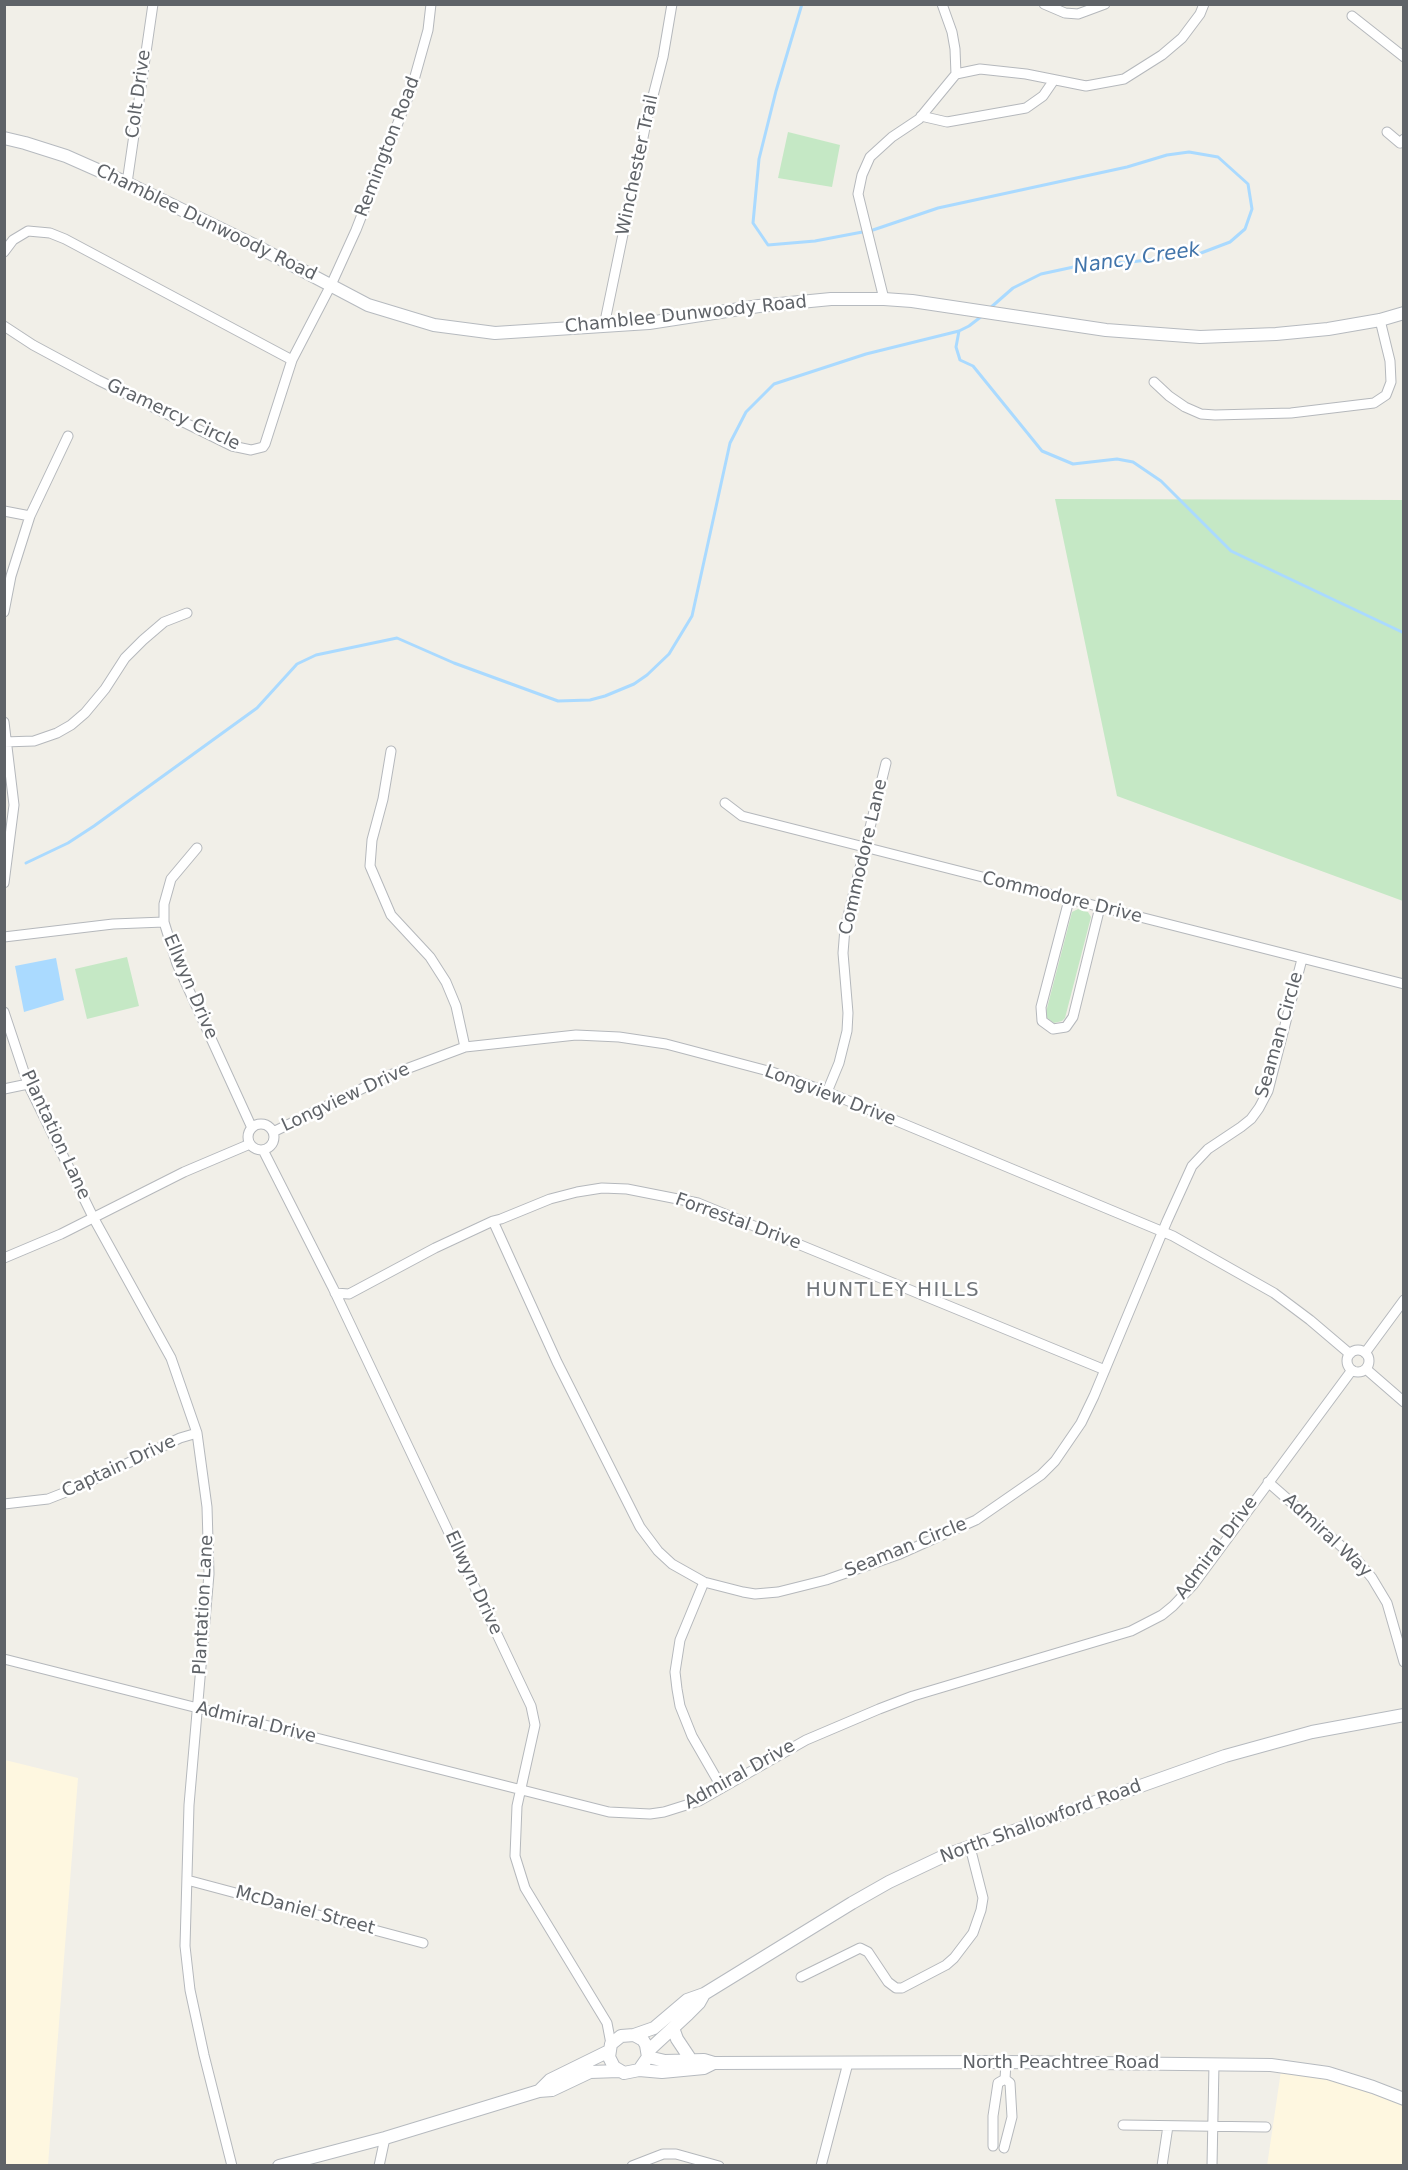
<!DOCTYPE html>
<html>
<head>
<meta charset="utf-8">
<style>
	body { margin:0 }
	#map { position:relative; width:1408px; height:2170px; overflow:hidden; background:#f1efe8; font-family:"DejaVu Sans",sans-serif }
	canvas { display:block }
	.frame { position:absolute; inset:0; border:6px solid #5f6368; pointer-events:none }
</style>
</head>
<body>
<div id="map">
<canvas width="1408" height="2170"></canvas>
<div class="frame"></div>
</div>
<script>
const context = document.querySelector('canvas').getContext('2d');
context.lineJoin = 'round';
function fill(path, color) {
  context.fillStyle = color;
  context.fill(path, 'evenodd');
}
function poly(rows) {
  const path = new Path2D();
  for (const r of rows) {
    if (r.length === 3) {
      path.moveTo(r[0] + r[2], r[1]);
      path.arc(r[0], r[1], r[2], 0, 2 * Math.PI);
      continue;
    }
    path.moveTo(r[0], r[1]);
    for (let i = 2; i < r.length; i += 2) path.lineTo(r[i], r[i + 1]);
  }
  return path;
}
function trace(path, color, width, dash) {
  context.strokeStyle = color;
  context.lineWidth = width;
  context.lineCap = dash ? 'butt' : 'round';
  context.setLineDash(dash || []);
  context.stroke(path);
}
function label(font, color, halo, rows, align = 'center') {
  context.font = font + ' "DejaVu Sans",sans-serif';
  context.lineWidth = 5;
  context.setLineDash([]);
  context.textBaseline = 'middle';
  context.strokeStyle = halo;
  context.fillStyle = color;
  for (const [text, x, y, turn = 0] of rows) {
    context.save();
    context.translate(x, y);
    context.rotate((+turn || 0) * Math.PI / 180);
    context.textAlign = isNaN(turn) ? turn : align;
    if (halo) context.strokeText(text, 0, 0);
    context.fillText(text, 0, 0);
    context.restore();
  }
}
fill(poly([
	[5,1760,78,1778,48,2165,5,2165],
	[1282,2064,1403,2099,1403,2165,1267,2166]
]), '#fef7e0');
fill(poly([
	[788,132,840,145,832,187,778,178],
	[1055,499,1403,500,1403,901,1117,796],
	[1078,909,1088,912,1091,917,1065,1018,1062,1021,1054,1023,1047,1018,1046,1012,1072,912],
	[127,957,139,1006,87,1019,75,969]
]), '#c5e8c5');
fill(poly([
	[56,958,64,1000,24,1012,15,966]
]), '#aadaff');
trace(poly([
	[802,4,776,91,759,159,753,223,768,245,815,241,873,230,938,208,1127,167,1167,155,1189,152,1218,157,1248,184,1252,209,1245,229,1230,242,1201,253,1131,262,1083,265,1041,274,1013,288,989,309],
	[959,331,956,347,960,360,973,366,1042,451,1073,464,1117,459,1133,462,1161,481,1231,551,1404,633],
	[26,863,68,843,94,826,257,708,297,664,316,655,397,638,454,663,558,701,590,700,605,696,634,684,647,675,669,654,692,616,730,443,746,412,774,384,866,354,959,331,969,326,982,316]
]), '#aadaff', 3);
const street = poly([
	[942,4,952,32,955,49,956,74],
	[1044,4,1065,13,1078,14,1105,4],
	[1352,16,1404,57],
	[921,116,947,122,1026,108,1043,96,1054,80],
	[1387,132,1400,143,1404,139],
	[127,183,153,4],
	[4,252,13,240,28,231,50,233,65,239,292,360,265,444,263,447,251,450,232,446,98,380,33,345,4,326],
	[884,299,858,194,862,175,870,157,892,137,919,119,956,74,980,69,1026,74,1086,86,1124,79,1162,55,1182,38,1200,14,1204,4],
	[604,326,646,123,663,57,672,4],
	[292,360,331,285,356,230,412,87,428,30,431,4],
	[1154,382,1169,396,1185,407,1201,414,1215,415,1291,413,1374,403,1386,395,1391,382,1390,361,1380,320],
	[4,511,30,516],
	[4,612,11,576,30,516,68,436],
	[4,722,14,805,4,883],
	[4,742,34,741,57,733,71,725,85,713,105,689,125,658,143,640,164,622,187,613],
	[391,751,383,799,372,840,370,866,391,915,430,957,446,982,456,1006,465,1047],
	[725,803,742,816,1404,984],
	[197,848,171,879,164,904,164,922,177,964,252,1128],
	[1069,900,1041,1007,1042,1021,1053,1029,1066,1027,1073,1017,1100,907],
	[4,937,113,924,164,922],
	[4,1012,28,1084,93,1217,171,1358,197,1433,207,1507,209,1574,189,1805,185,1946,190,1990,204,2055,232,2166],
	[4,1089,28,1084],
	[827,1092,839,1063,847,1031,848,1013,843,953,845,928,886,763],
	[261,1137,13],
	[273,1132,390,1075,465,1047,576,1035,619,1037,666,1044,772,1072,827,1092,1173,1236,1274,1293,1310,1320,1350,1354],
	[263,1150,333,1288,531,1706,535,1725,517,1806,515,1856,525,1888,607,2023,611,2044],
	[493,1221,557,1362,640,1527,658,1551,672,1564,704,1582,743,1592,755,1594,778,1592,826,1580,900,1554,976,1520,1041,1475,1055,1461,1081,1423,1094,1396,1167,1221,1192,1166,1208,1149,1241,1127,1251,1119,1259,1108,1268,1091,1302,959],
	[4,1258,61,1234,184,1172,250,1144],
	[335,1293,349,1294,435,1248,493,1221,501,1219,550,1199,577,1192,602,1188,627,1189,698,1203,1105,1370],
	[1358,1361,11],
	[1365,1353,1404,1300],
	[1366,1369,1404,1402],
	[1268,1482,1357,1560,1372,1578,1387,1603,1404,1662],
	[4,1504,48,1499,76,1488,180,1438,197,1433],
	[704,1582,680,1640,675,1672,677,1689,680,1706,692,1736,722,1788],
	[4,1659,609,1812,650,1814,664,1812,699,1801,806,1740,879,1709,913,1696,1131,1631,1162,1615,1173,1606,1193,1585,1352,1370],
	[187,1880,423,1943],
	[801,1977,860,1948,868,1952,888,1982,896,1988,902,1988,946,1965,954,1958,973,1933,981,1910,983,1898,970,1847],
	[1123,2125,1266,2127],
	[993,2146,993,2116,998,2083,1005,2079],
	[1004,2148,1012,2117,1010,2083,1005,2079,1006,2062],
	[379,2166,385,2138],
	[632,2166,663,2154,676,2154,719,2166],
	[821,2166,848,2063],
	[1162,2166,1168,2126],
	[1212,2166,1214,2064]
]);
const secondary = poly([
	[4,138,25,143,66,156,127,183,258,247,368,305,434,325,495,333,649,323,759,306,831,299,884,299,912,301,1106,330,1200,337,1276,334,1328,329,1380,320,1404,313],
	[673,2028,677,2039,691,2060],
	[634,2035,654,2028,687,2000,704,1994,852,1903,889,1882,946,1855,1225,1756,1312,1732,1404,1715],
	[648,2051,688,2014,699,2003,704,1994],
	[648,2057,665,2061,704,2060,714,2063,1006,2062,1271,2065,1328,2073,1373,2087,1404,2099],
	[639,2070,648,2057,646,2045,643,2040,634,2035,621,2036,611,2044,609,2057,614,2067,624,2073,639,2070,662,2072,704,2068,714,2063],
	[539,2091,550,2080,609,2051],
	[279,2166,385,2138,539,2091,552,2090,590,2072,619,2071]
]);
trace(street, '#b5b8bc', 11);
trace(secondary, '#b6babf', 14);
trace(street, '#fff', 9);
trace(secondary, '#fff', 12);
label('18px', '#5f6368', '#fff', [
	["Colt Drive",139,94,-82],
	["Remington Road",388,147,-69],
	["Winchester Trail",638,165,-78],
	["Chamblee Dunwoody Road",206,223,26],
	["Chamblee Dunwoody Road",686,315,-6],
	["Gramercy Circle",173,415,25],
	["Commodore Lane",864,857,-77],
	["Commodore Drive",1062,898,14],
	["Ellwyn Drive",190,987,67],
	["Seaman Circle",1280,1035,-74],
	["Longview Drive",830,1096,21],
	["Longview Drive",346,1098,-25],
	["Plantation Lane",55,1135,65],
	["Forrestal Drive",738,1222,20],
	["Captain Drive",119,1467,-25],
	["Admiral Way",1327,1536,43],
	["Seaman Circle",906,1548,-22],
	["Admiral Drive",1217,1548,-53],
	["Ellwyn Drive",473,1583,65],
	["Plantation Lane",204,1605,-87],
	["Admiral Drive",256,1723,14],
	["Admiral Drive",740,1775,-29],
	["North Shallowford Road",1041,1822,-20],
	["McDaniel Street",305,1911,15],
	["North Peachtree Road",1061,2063]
]);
label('italic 20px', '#4174aa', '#fff', [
	["Nancy Creek",1137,259,-8]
]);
context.letterSpacing = '1.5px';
label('20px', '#70757a', '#fff', [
	["HUNTLEY HILLS",893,1291]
]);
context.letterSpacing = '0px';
</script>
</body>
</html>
